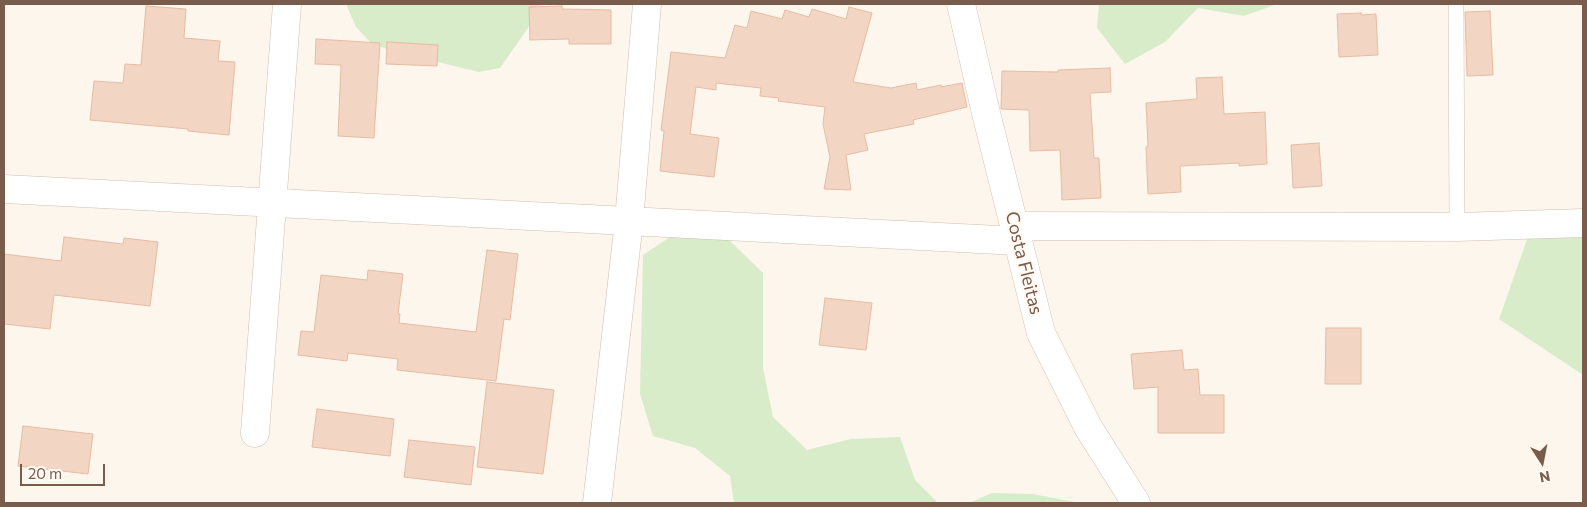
<!DOCTYPE html>
<html>
<head>
<meta charset="utf-8">
<style>
	body { margin:0 }
	#map { position:relative; width:1587px; height:507px; overflow:hidden; background:#fdf6ec; font-family:Commissioner,sans-serif }
	canvas { display:block }
	.frame { position:absolute; inset:0; border:5px solid #7a5c4d; pointer-events:none }
	.north { position:absolute; left:1517px; top:437px; width:50px; height:50px; -webkit-text-stroke:4px #fffaf3; paint-order:stroke; rotate:169deg; font-size:14px; font-weight:700; line-height:20px; text-align:center; color:#7a5c4d }
	.north::after { content:''; display:block; margin:auto; width:18px; height:22px; background:#7a5c4d; clip-path:polygon(50% 0,100% 100%,50% 72%,0 100%) }
	.scale { position:absolute; left:20px; top:464px; width:85px; height:22px; box-sizing:border-box; border:2px solid #7a5c4d; border-top:0; padding-left:6px; font-size:15px; line-height:18px; white-space:nowrap; color:#7a5c4d; -webkit-text-stroke:4px #fffaf3; paint-order:stroke }
</style>
</head>
<body>
<div id="map">
<canvas width="1587" height="507"></canvas>
<div class="frame"></div>
<div class="north">N</div>
<div class="scale">20 m</div>
</div>
<script>
const context = document.querySelector('canvas').getContext('2d');
context.lineJoin = 'round';
function fill(path, color) {
  context.fillStyle = color;
  context.fill(path, 'evenodd');
}
function poly(rows) {
  const path = new Path2D();
  for (const r of rows) {
    path.moveTo(r[0], r[1]);
    for (let i = 2; i < r.length; i += 2) path.lineTo(r[i], r[i + 1]);
  }
  return path;
}
function trace(path, color, width, dash) {
  context.strokeStyle = color;
  context.lineWidth = width;
  context.lineCap = dash ? 'butt' : 'round';
  context.setLineDash(dash || []);
  context.stroke(path);
}
function label(font, color, halo, rows, align = 'center') {
  context.font = font + ' Commissioner,sans-serif';
  context.lineWidth = 5;
  context.setLineDash([]);
  context.textBaseline = 'middle';
  context.strokeStyle = halo;
  context.fillStyle = color;
  for (const [text, x, y, turn = 0] of rows) {
    context.save();
    context.translate(x, y);
    context.rotate((+turn || 0) * Math.PI / 180);
    context.textAlign = isNaN(turn) ? turn : align;
    if (halo) context.strokeText(text, 0, 0);
    context.fillText(text, 0, 0);
    context.restore();
  }
}
fill(poly([
	[346,4,545,4,536,7,528,28,500,68,479,72,392,51,371,43,356,27],
	[1099,4,1277,4,1244,16,1198,8,1165,42,1125,64,1097,28],
	[1531,228,1583,231,1583,375,1499,319],
	[682,229,729,240,763,273,763,368,773,417,807,450,851,439,900,437,915,480,938,503,734,503,730,476,695,448,653,436,640,394,643,255],
	[992,493,1032,494,1080,503,969,503]
]), '#d8ecc9');
const building = poly([
	[146,6,186,9,184,38,220,41,218,61,235,62,229,135,188,131,188,129,90,120,94,81,123,83,125,64,141,65,146,6],
	[562,6,562,9,611,10,611,44,569,44,569,39,530,40,529,7,562,6],
	[849,7,872,13,853,82,891,88,916,83,917,90,941,85,941,87,962,83,967,107,913,120,914,124,864,134,868,150,846,155,851,190,824,189,830,157,823,124,825,107,778,101,779,98,760,96,761,88,716,83,716,90,696,87,690,134,719,138,714,177,660,171,664,131,661,130,671,52,725,58,735,25,747,28,751,11,782,19,785,10,809,17,812,9,846,19,849,7],
	[1490,11,1493,75,1467,76,1465,12,1490,11],
	[1361,13,1361,15,1376,14,1378,55,1339,57,1337,14,1361,13],
	[316,39,380,43,374,138,338,136,341,65,315,64,316,39],
	[387,42,438,45,437,66,386,64,387,42],
	[1110,68,1111,92,1090,93,1094,158,1099,158,1101,198,1062,200,1060,150,1030,151,1029,110,1001,109,1002,71,1058,72,1058,70,1110,68],
	[1222,77,1224,114,1265,112,1267,164,1239,166,1239,163,1180,166,1181,192,1148,194,1146,147,1148,146,1146,103,1197,99,1196,78,1222,77],
	[1319,143,1322,186,1293,188,1291,145,1319,143],
	[64,237,123,244,124,238,158,242,150,306,54,295,50,329,4,324,4,254,61,261,64,237],
	[487,250,518,254,510,320,504,319,496,381,397,370,398,359,348,353,347,361,298,355,301,331,314,332,321,275,367,280,368,270,403,274,398,314,400,314,399,323,476,332,487,250],
	[825,298,872,303,866,350,819,345,825,298],
	[1326,328,1361,328,1361,384,1325,384,1326,328],
	[1182,350,1184,370,1198,369,1200,395,1224,395,1224,433,1158,433,1158,387,1134,389,1131,354,1182,350],
	[487,382,554,390,543,474,477,467,487,382],
	[317,409,394,419,390,456,312,447,317,409],
	[23,426,93,434,88,474,18,466,23,426],
	[409,440,475,447,471,485,404,477,409,440]
]);
fill(building, '#f3d5c3');
trace(building, '#e6bba3', 1);
const service = poly([
	[1456,4,1457,227]
]);
const minor = poly([
	[4,189,1018,241],
	[1014,226,1457,227,1583,223],
	[255,433,287,4],
	[597,503,629,221,647,4]
]);
const secondary = poly([
	[961,4,986,113,1041,333,1088,427,1136,503]
]);
trace(service, '#d1beb0', 16);
trace(minor, '#d1beb0', 29);
trace(secondary, '#d6c0b0', 29);
trace(service, '#fff', 15);
trace(minor, '#fff', 28);
trace(secondary, '#fff', 28);
label('18px', '#7a5c4d', '#fffaf3', [
	["Costa Fleitas",1024,263,76]
]);
</script>
</body>
</html>
